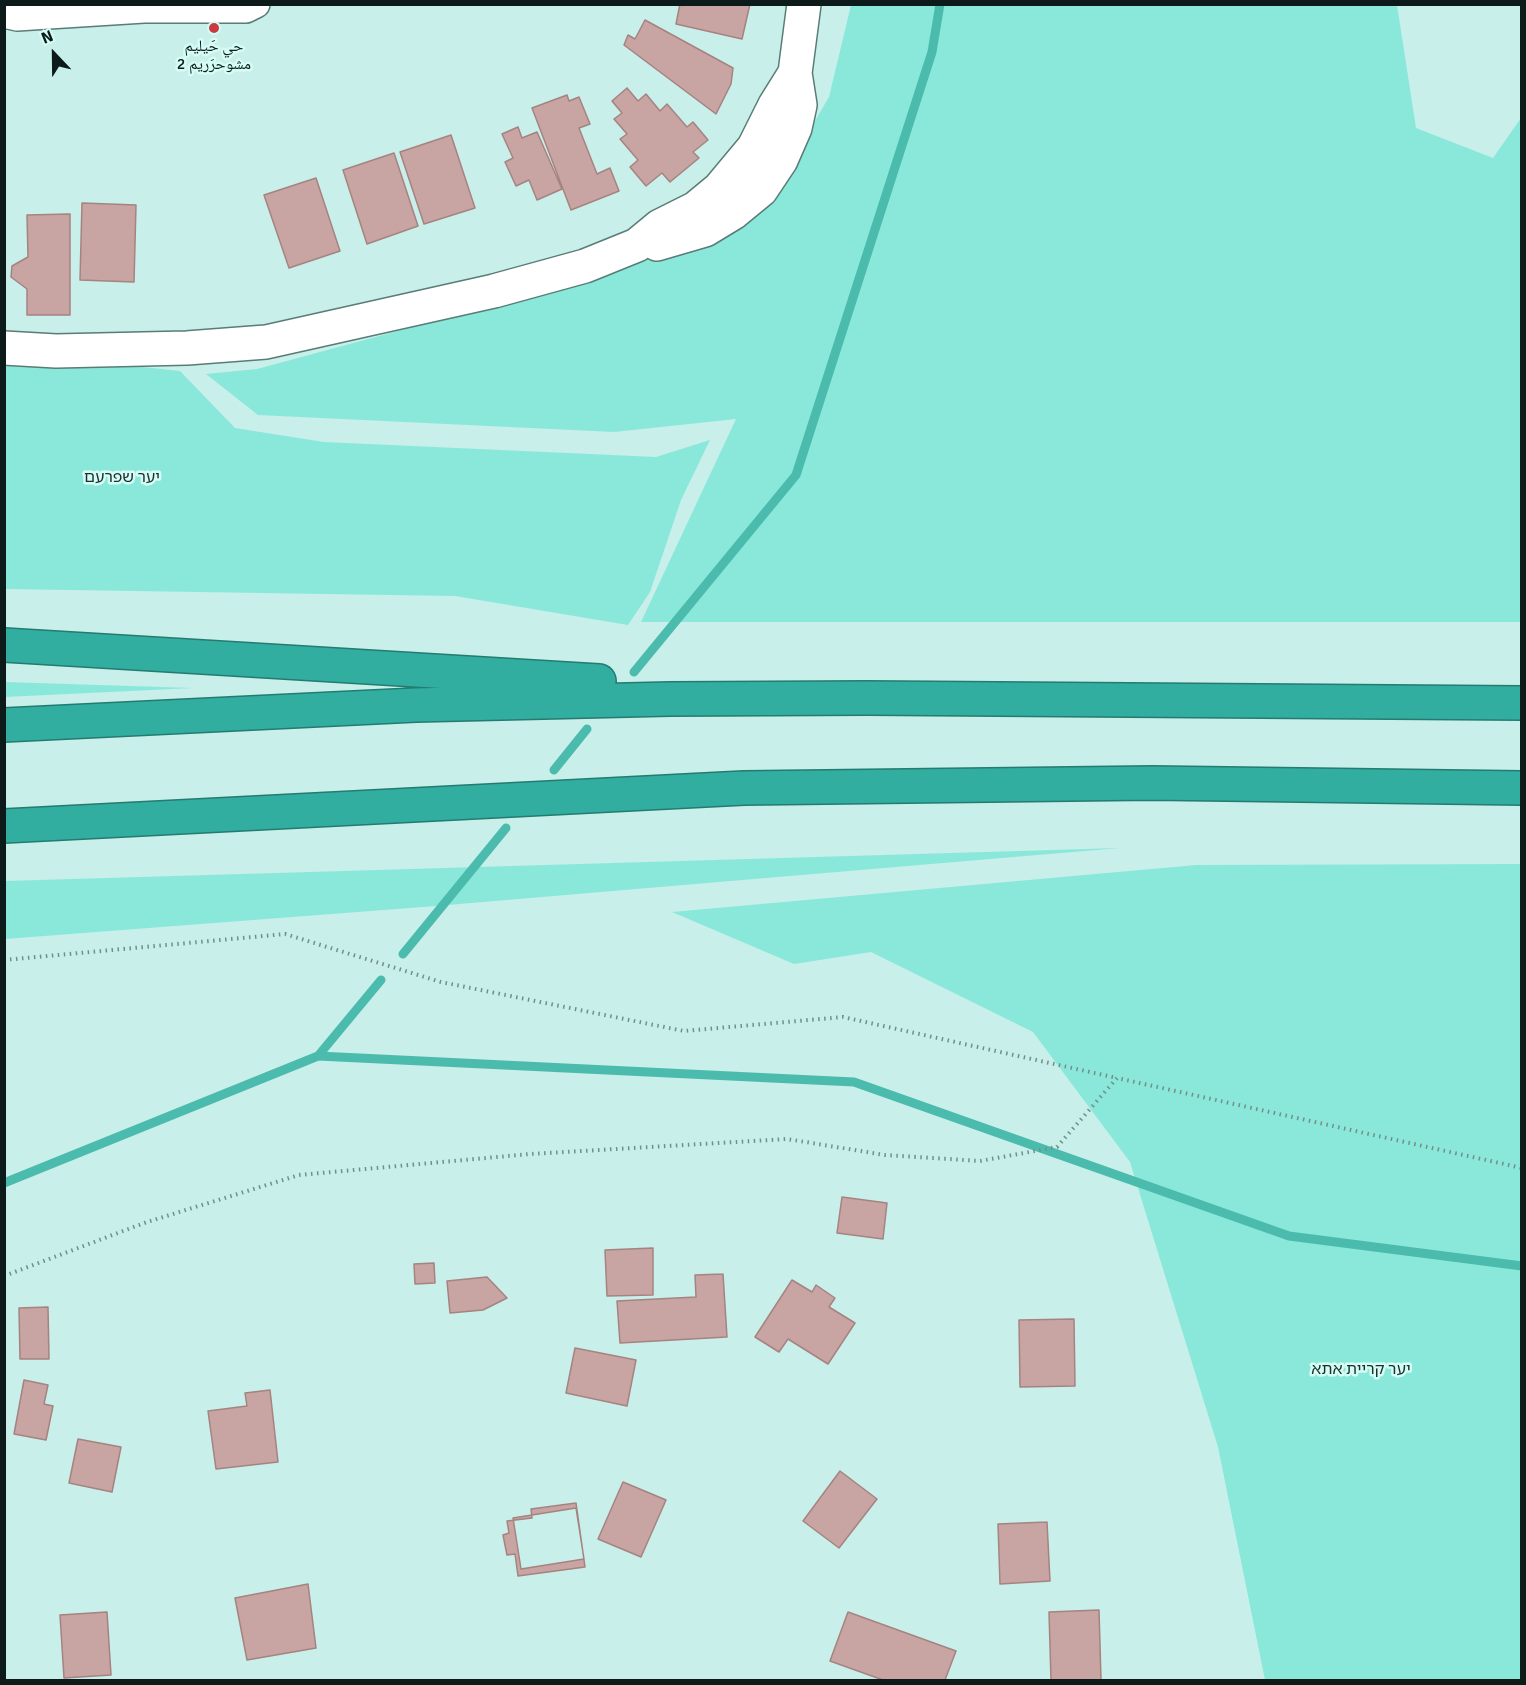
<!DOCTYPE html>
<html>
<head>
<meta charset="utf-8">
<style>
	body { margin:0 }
	#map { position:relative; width:1526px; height:1685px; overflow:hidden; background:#c8efe9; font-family:Signika,sans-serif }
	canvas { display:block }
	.frame { position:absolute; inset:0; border:6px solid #0c1b19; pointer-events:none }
	.north { position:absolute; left:24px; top:24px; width:60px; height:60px; -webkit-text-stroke:4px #d5fdf6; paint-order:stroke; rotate:338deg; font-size:16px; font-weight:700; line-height:24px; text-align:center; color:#0c1b19 }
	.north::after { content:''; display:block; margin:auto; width:21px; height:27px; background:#0c1b19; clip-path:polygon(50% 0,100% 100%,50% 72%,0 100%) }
</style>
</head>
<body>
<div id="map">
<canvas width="1526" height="1685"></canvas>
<div class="frame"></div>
<div class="north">N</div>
</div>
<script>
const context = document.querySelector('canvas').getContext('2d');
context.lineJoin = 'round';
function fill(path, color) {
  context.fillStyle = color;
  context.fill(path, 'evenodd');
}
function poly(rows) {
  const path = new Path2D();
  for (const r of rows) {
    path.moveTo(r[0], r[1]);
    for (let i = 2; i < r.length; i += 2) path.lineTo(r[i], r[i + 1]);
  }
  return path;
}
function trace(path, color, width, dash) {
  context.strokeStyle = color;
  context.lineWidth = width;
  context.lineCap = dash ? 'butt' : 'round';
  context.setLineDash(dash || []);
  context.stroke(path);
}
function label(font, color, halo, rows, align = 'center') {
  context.font = font + ' Signika,"Noto Naskh Arabic","Noto Sans Hebrew",sans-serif';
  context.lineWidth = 5;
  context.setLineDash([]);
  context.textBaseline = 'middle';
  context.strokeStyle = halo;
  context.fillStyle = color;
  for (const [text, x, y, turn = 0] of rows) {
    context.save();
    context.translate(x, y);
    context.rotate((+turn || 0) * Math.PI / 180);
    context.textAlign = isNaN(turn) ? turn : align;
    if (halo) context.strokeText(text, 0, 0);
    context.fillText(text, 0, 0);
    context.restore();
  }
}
fill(poly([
	[851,5,1397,5,1416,128,1493,158,1521,118,1521,622,641,622,736,419,614,432,258,415,206,374,257,369,546,291,762,211,829,97],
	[5,352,180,371,235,428,324,442,656,457,710,440,681,500,650,592,628,625,455,596,5,589],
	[5,682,193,688,5,697],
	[1120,848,436,906,5,939,5,881],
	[1521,864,1521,1680,1265,1680,1218,1447,1130,1162,1033,1032,871,952,794,964,672,912,1196,865]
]), '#8ae8da');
trace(poly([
	[634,672,796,475,932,52,940,4],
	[554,770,587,729],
	[403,954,506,828],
	[318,1056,381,980],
	[4,1183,318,1056,854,1082,1289,1236,1522,1266]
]), '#4bbbad', 9);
const building = poly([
	[680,4,750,4,742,39,676,24,680,4],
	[645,20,733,68,731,84,716,114,624,45,628,35,635,39,645,20],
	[627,88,638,101,646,94,660,111,667,104,687,127,693,122,708,140,693,152,699,158,670,182,662,173,646,186,630,167,638,160,620,139,627,134,614,119,622,113,612,101,627,88],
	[567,95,569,101,579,97,590,124,579,128,597,174,610,168,619,191,571,210,532,108,567,95],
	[518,127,522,138,537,132,562,189,537,200,529,180,516,186,505,162,513,158,502,134,518,127],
	[451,135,475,208,424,224,400,152,451,135],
	[394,153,418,226,367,244,343,170,394,153],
	[316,178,340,251,289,268,264,195,316,178],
	[82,203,136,205,134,282,80,280,82,203],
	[70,214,70,315,27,315,27,289,11,277,12,266,28,257,27,215,70,214],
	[842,1197,887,1203,883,1239,837,1233,842,1197],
	[653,1248,653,1295,607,1296,605,1250,653,1248],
	[434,1263,435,1283,415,1284,414,1264,434,1263],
	[723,1274,727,1337,620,1343,617,1301,696,1297,695,1275,723,1274],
	[487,1277,507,1298,483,1310,450,1313,447,1281,487,1277],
	[792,1280,812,1292,816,1285,835,1298,829,1307,855,1323,828,1364,788,1339,779,1352,755,1337,792,1280],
	[48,1307,49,1359,20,1359,19,1308,48,1307],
	[1074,1319,1075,1386,1020,1387,1019,1320,1074,1319],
	[575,1348,636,1360,627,1406,566,1393,575,1348],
	[24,1380,48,1385,44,1404,53,1406,46,1440,14,1434,24,1380],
	[270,1390,278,1462,216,1469,208,1411,247,1406,245,1393,270,1390],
	[78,1439,121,1447,112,1492,69,1483,78,1439],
	[840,1471,877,1499,839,1548,803,1521,840,1471],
	[623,1482,666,1500,641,1557,598,1539,623,1482],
	[576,1503,585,1567,518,1576,515,1554,507,1555,503,1535,509,1533,507,1521,532,1518,531,1509,576,1503],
	[576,1508,584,1559,521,1569,513,1518,576,1508],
	[1047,1522,1050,1581,1000,1584,998,1524,1047,1522],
	[308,1584,316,1648,247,1660,235,1598,308,1584],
	[1099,1610,1101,1680,1051,1680,1049,1612,1099,1610],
	[107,1612,111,1675,64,1678,60,1615,107,1612],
	[848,1612,956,1651,945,1680,883,1680,830,1661,848,1612]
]);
fill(building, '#c8a5a2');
trace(building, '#a58381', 1.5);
const street = poly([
	[4,14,17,17,144,9,246,9,256,4]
]);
const secondary = poly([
	[657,244,705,230,733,213,761,190,781,160,795,128,800,105,795,73,804,4],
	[4,348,56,351,187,348,266,342,494,291,585,266,637,245,660,226,696,208,719,189,754,147,775,105,795,73]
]);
const highway = poly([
	[4,645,599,681],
	[4,725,416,705,670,699,867,698,1522,703],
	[4,826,744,788,1152,783,1522,788]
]);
trace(street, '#587c76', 30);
trace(secondary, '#587c76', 36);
trace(highway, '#247b71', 36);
trace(poly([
	[4,960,285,934,441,982,684,1031,843,1017,1117,1078],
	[4,1276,147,1222,299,1175,530,1154,787,1139,885,1155,980,1161,1057,1147,1117,1078,1522,1168]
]), '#728f8a', 4, [1.5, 4.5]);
trace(street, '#fff', 27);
trace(secondary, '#fff', 33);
trace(highway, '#31aea0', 33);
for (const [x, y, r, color] of [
	[214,28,6,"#ca3b40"]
]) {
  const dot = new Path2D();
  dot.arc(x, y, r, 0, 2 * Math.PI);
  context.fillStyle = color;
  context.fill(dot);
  trace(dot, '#d5fdf6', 2);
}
label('16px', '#0c1b19', '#d5fdf6', [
	["حي حَيليم",214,47],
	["مشوحرَريم 2",214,65]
]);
label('16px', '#1b2f2c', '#d5fdf6', [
	["יער שפרעם",122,478],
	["יער קריית אתא",1361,1370]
]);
</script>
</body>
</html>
